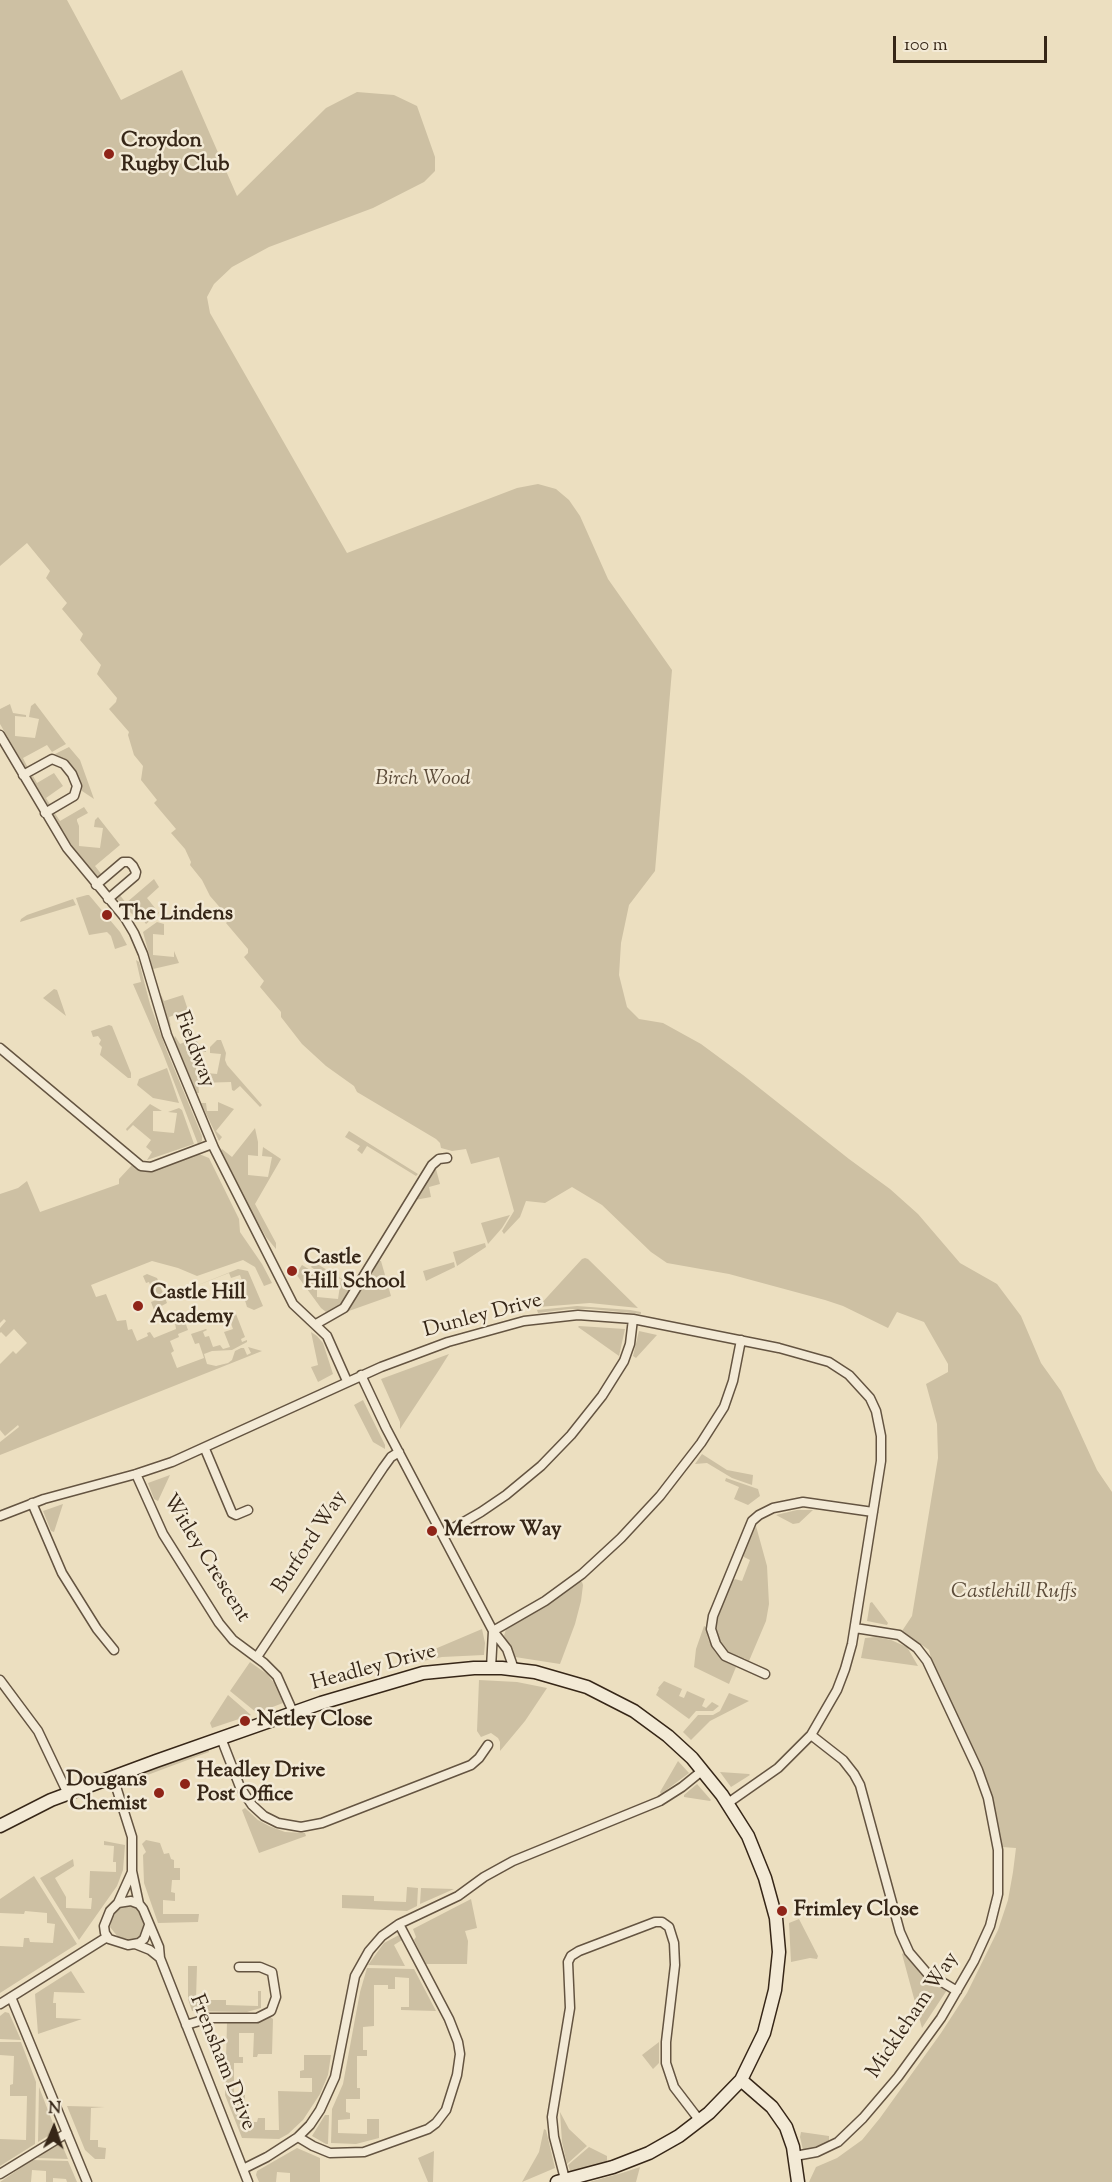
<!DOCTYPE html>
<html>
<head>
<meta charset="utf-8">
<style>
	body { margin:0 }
	#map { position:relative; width:1112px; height:2182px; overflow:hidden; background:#ecdfc0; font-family:"Sorts Mill Goudy",serif }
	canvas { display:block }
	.north { position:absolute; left:24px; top:2098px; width:60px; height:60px; -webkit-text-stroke:4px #f3ead6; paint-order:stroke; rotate:2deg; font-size:16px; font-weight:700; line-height:24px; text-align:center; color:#362617 }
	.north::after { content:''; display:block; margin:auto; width:21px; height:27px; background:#362617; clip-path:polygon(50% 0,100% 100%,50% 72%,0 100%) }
	.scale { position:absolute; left:893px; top:36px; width:154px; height:27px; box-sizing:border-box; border:3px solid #362617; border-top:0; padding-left:8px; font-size:18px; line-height:21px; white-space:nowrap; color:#362617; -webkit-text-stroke:4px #f3ead6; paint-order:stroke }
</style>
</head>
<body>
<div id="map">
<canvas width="1112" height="2182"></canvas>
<div class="north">N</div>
<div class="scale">100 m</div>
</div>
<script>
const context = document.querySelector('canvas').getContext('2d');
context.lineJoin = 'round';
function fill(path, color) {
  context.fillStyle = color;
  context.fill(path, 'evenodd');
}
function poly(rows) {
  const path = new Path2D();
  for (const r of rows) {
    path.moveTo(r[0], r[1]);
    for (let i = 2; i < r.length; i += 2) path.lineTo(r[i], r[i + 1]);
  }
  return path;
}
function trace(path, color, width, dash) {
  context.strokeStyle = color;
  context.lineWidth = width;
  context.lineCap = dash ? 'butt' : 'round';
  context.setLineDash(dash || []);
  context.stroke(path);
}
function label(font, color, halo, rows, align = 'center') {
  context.font = font + ' "Sorts Mill Goudy",serif';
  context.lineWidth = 5;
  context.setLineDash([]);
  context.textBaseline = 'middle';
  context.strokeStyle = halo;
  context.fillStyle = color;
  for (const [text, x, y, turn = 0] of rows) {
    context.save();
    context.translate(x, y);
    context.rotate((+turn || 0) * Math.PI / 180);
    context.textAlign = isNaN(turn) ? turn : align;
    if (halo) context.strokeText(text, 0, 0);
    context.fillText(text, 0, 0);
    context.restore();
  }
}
fill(poly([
	[0,0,67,0,121,100,182,70,237,196,326,108,357,92,394,95,417,106,435,157,435,171,424,182,373,208,269,247,232,267,214,284,207,297,210,313,347,553,517,488,538,484,556,489,569,500,580,516,608,579,672,670,655,871,629,905,621,943,619,975,627,1007,639,1019,663,1023,701,1044,743,1075,849,1159,890,1189,918,1214,960,1263,997,1284,1021,1316,1041,1363,1061,1391,1097,1470,1112,1492,1112,2182,809,2182,816,2167,837,2158,862,2140,880,2118,941,2033,967,1993,998,1930,1008,1900,1013,1872,1016,1848,1002,1847,994,1806,984,1775,932,1662,929,1650,902,1631,912,1616,938,1458,937,1424,926,1384,948,1372,948,1364,924,1322,897,1312,888,1328,843,1306,825,1300,729,1274,667,1263,651,1252,602,1205,572,1187,545,1203,526,1201,520,1217,504,1234,502,1231,514,1211,499,1157,471,1164,466,1149,452,1151,441,1148,440,1143,436,1139,357,1092,354,1086,326,1066,302,1044,281,1017,281,1012,260,987,264,981,244,957,248,953,248,949,226,923,230,919,210,896,202,880,190,865,191,862,185,849,171,833,176,829,154,803,157,800,141,780,143,766,134,755,128,735,129,732,109,709,116,702,117,698,97,674,101,665,80,640,83,634,62,609,67,603,46,578,50,571,27,543,0,566],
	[10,704,13,713,26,715,26,717,15,716,15,736,35,738,39,719,29,717,31,706,35,703,66,744,52,752,47,745,23,758,28,768,26,769,0,724,0,709],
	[69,747,80,760,94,799,82,791,81,782,70,765,55,754],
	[54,773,63,786,46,798,51,806,48,806,31,777,33,776,37,783],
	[84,807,88,813,77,819,77,821,79,826,79,846,100,848,103,828,94,827,95,820,98,817,120,845,95,866,102,875,98,878,78,855,53,816,54,812,60,821],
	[154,879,159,887,147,898,159,913,146,924,138,913,134,916,116,898,119,894,126,903],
	[87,895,89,895,120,932,127,945,115,949,111,936,107,932,89,935,76,898],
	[73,899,76,905,20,922,21,919,27,915],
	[157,922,164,924,164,935,153,934,153,955,174,957,174,951,179,963,153,969,143,932],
	[136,960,139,962,150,1004,166,1049,202,1136,202,1141,198,1144,162,1051,133,984,141,982],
	[54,989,57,990,66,1016,43,998],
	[160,993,164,1001,183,995,188,1010,169,1017,171,1027,166,1017],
	[109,1025,112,1026,131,1073,131,1078,128,1078,100,1055,102,1047,99,1044,101,1040,98,1036,93,1037,91,1031],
	[175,1036,180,1044,194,1038,200,1045,206,1046,206,1052,196,1052,196,1072,217,1074,221,1054,210,1053,210,1047,217,1040,221,1040,226,1053,225,1060,227,1065,262,1105,260,1107,240,1086,234,1091,232,1090,231,1082,198,1083,199,1093,197,1093,174,1039],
	[167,1068,179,1103,153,1098,137,1085,139,1079],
	[218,1102,234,1109,216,1131,222,1137,219,1141,201,1103,206,1103,207,1111,218,1111],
	[150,1104,162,1111,153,1111,153,1131,174,1133,177,1113,168,1112,179,1108,182,1110,194,1144,147,1160,152,1152,146,1147,151,1140,133,1125,127,1131,126,1129],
	[255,1128,258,1142,258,1156,248,1155,248,1175,268,1177,272,1157,262,1156,263,1147,281,1159,255,1204,276,1243,276,1249,266,1237,250,1209,221,1150,222,1149,232,1157],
	[349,1131,418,1174,416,1176,367,1146,362,1154,357,1150,360,1146,345,1137],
	[199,1154,209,1158,239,1219,240,1232,262,1264,272,1283,264,1286,255,1267,243,1260,197,1276,178,1268,152,1261,91,1285,96,1297,106,1294,117,1321,126,1320,128,1330,132,1329,137,1341,148,1336,147,1333,150,1332,154,1338,176,1329,175,1323,184,1319,188,1330,178,1334,179,1337,170,1341,174,1351,171,1353,177,1368,204,1358,199,1343,195,1344,191,1334,206,1329,207,1330,203,1332,205,1337,209,1336,213,1347,220,1345,223,1349,230,1347,224,1332,233,1329,229,1318,236,1314,245,1337,241,1339,242,1342,247,1340,247,1342,232,1350,212,1351,204,1354,207,1364,216,1366,228,1363,232,1360,235,1351,241,1348,244,1348,247,1355,251,1353,248,1347,262,1351,0,1455,0,1442,19,1427,18,1425,5,1436,0,1430,0,1364,13,1351,16,1354,27,1343,14,1329,6,1337,1,1332,0,1333,0,1328,6,1321,4,1319,0,1323,0,1194,18,1188,27,1181,40,1212,119,1184,119,1179,132,1165,140,1170,148,1171],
	[436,1169,440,1184,429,1187,431,1197,415,1200],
	[510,1215,502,1228,488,1244,481,1223],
	[485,1243,486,1247,457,1266,453,1252],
	[585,1258,588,1259,638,1308,590,1303,538,1307,582,1259],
	[379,1261,381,1261,391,1296,346,1312],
	[314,1262,342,1279,353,1286,343,1303,336,1309,326,1312,321,1308,296,1274,302,1265,317,1274,317,1297,338,1299,341,1279,321,1274,311,1267],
	[454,1262,455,1267,426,1281,423,1271],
	[238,1269,248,1271,263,1306,254,1310,247,1307,243,1294,246,1293,245,1289,240,1275,231,1278,229,1273,188,1289],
	[147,1274,157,1278,167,1303,154,1310,151,1302,156,1300,149,1282,146,1283,143,1276],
	[577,1306,630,1310,641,1312,641,1314,591,1309,569,1309,538,1313,537,1310],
	[579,1326,625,1329,619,1356,578,1327],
	[639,1331,657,1335,636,1358,633,1356],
	[311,1332,317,1336,323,1343,333,1374,318,1382,311,1367,318,1365],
	[449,1354,439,1370,400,1429,400,1422,381,1379],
	[363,1400,385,1445,385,1449,373,1442,354,1405],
	[702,1454,727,1470,753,1475,752,1485,732,1478,707,1463,695,1464],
	[170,1475,158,1501,154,1499,148,1483],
	[726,1478,758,1489,760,1496,748,1505,734,1499,739,1487,725,1481],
	[63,1504,54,1532,51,1531,43,1511],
	[797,1510,813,1510,799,1523,793,1524,776,1515],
	[756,1526,767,1566,769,1604,766,1621,749,1661,744,1658,743,1661,728,1652,720,1643,716,1632,716,1623,732,1581,735,1579,742,1581,750,1560,744,1557,743,1554],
	[579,1581,582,1582,583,1585,581,1601,575,1624,560,1664,515,1657,504,1636,506,1629,555,1599],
	[872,1602,888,1623,887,1625,867,1621,870,1603],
	[704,1626,706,1627,708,1639,715,1652,726,1662,736,1667,729,1684,694,1667,696,1649],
	[482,1629,485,1643,484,1655,442,1657,390,1668],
	[876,1637,891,1640,907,1647,918,1666,861,1658,865,1638],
	[250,1662,267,1674,274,1683,283,1703,257,1713,230,1691],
	[479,1680,517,1682,547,1688,525,1721,500,1751,500,1742,498,1738,491,1733,481,1737,477,1731],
	[664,1681,682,1689,679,1696,684,1698,687,1691,705,1699,702,1706,706,1708,712,1702,719,1706,713,1711,696,1711,689,1719,656,1695,659,1689,658,1688],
	[729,1693,749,1701,710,1721,691,1740,683,1732,698,1715,713,1715,720,1711],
	[228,1695,251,1715,212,1728,210,1723],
	[208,1749,209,1752,126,1783,125,1780],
	[678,1761,689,1773,661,1794,660,1792],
	[720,1772,749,1774,750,1775,731,1787],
	[697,1784,711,1800,710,1801,684,1797,684,1795],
	[245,1808,258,1820,269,1826,285,1832,305,1833,306,1836,259,1853,242,1810],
	[146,1840,160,1843,164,1854,169,1853,171,1859,174,1860,174,1868,180,1868,180,1880,172,1880,171,1892,175,1893,175,1901,163,1900,163,1914,199,1914,198,1922,158,1923,144,1883,143,1855,146,1852,142,1844],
	[104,1841,125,1845,123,1870,117,1886,79,1940,40,1878,73,1859,74,1866,55,1878,66,1897,66,1908,91,1909,92,1898,89,1898,90,1871,116,1872,116,1862,113,1862,114,1846,104,1845],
	[34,1876,77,1944,0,1993,0,1946,23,1947,24,1938,29,1938,30,1942,53,1943,55,1924,47,1923,47,1913,25,1911,24,1914,0,1913,0,1899],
	[407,1887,418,1888,417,1906,407,1911,342,1908,342,1895,374,1896,374,1901,406,1902],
	[421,1888,454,1889,420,1904],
	[471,1899,477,1928,465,1931,468,1941,467,1964,426,1964,414,1940,416,1937,413,1929],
	[123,1905,132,1905,139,1910,144,1923,142,1935,133,1940,118,1937,110,1927,112,1917],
	[799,1919,818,1956,817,1959,810,1958,791,1962,789,1923],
	[399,1935,402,1940,394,1945,405,1966,368,1965,384,1943],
	[904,1953,921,1973,947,1990,922,2028,902,1954],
	[188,1966,197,1966,196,2000,226,2000,226,2005,258,2006,258,1991,261,1991,261,2008,247,2012,192,2011,188,1999],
	[367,1968,414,1969,436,2011,401,2010,401,2007,409,2007,409,1978,395,1977,395,1989,388,1989,388,1985,374,1985,374,2026,363,2027,363,2050,367,2050,367,2056,357,2056,357,2088,360,2088,360,2099,346,2099,346,2112,350,2113,350,2119,338,2120,338,2133,367,2134,367,2119,379,2119,379,2138,356,2144,331,2143,332,2109,343,2084,360,1992],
	[71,1971,85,1993,54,1992,53,2003,56,2003,56,2018,82,2019,38,2034,35,1994],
	[5,2012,9,2013,21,2040,0,2039,0,2016],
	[269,2016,273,2019,272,2054,258,2054,257,2057,253,2057,254,2033,239,2033,239,2057,243,2057,243,2063,234,2063,234,2095,245,2095,244,2122,257,2122,258,2118,265,2118,265,2130,279,2130,278,2091,312,2092,312,2078,300,2078,300,2071,304,2070,304,2055,331,2055,328,2075,320,2094,303,2120,288,2134,279,2139,242,2138,225,2095,227,2022,254,2022],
	[0,2042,21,2042,36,2082,35,2144,0,2166,0,2139,26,2140,27,2096,10,2096,10,2085,13,2084,14,2056,0,2055],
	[659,2042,659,2063,653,2069,642,2055],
	[39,2087,56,2131,38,2142],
	[67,2106,105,2107,91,2108,90,2140,98,2140,98,2147,106,2148,105,2159,95,2159,85,2150],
	[560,2112,569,2129,587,2146,567,2164,562,2142],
	[325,2115,329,2115,328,2144,326,2144,312,2136],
	[544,2129,546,2130,555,2168,522,2182,539,2152],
	[801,2132,829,2136,829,2142,819,2148,803,2150,800,2137],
	[57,2144,62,2145,68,2159,37,2158],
	[589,2147,607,2156,607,2162,570,2171,568,2165],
	[297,2148,320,2158,320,2182,290,2182,290,2173,277,2172,276,2182,259,2182,256,2175,257,2171],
	[434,2151,433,2182,428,2182,418,2158],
	[32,2160,68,2161,77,2182,67,2182,66,2179,53,2178,53,2182,46,2182,46,2171,32,2170,31,2182,0,2182],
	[640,2167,636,2182,589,2182,622,2173]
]), '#cdc0a3');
const street = poly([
	[0,735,67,848,125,918,134,933,143,954,167,1035,214,1148,293,1304,327,1336,347,1381],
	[23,775,52,759,64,764,72,774,77,786,74,796,45,813],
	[96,885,123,862,129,862,133,866,136,872,135,876,108,899],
	[0,1048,141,1166,151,1167,212,1144],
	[316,1324,344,1308,432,1165,439,1159,447,1158],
	[361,1375,386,1428,493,1631,507,1649,514,1669],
	[205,1449,232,1513,236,1515,248,1510],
	[136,1474,163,1534,219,1623,233,1640,264,1663,277,1676,293,1712],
	[32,1503,62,1573,97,1629,114,1650],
	[0,1516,44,1499,136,1474,172,1462,381,1367,448,1342,524,1321,578,1315,633,1319,779,1348,829,1362,849,1375,870,1398,876,1411,881,1436,881,1461,852,1644,845,1669,837,1690,811,1735,778,1768,728,1803],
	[443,1534,481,1512,506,1495,541,1466,571,1435,602,1396,624,1361,630,1344,633,1319],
	[493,1631,545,1601,582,1574,621,1538,660,1496,701,1443,724,1407,733,1381,741,1340],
	[257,1657,383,1468,391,1457,399,1452],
	[491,1668,493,1631],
	[765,1674,725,1656,716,1644,711,1629,713,1616,752,1521,759,1515,773,1508,803,1502,873,1512],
	[0,1680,38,1731,68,1794],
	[811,1735,843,1760,854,1774,860,1785,900,1932,909,1952,927,1973,957,1991],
	[221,1738,240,1787,252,1805,264,1816,278,1823,301,1827,322,1823,471,1765,479,1758,488,1745],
	[113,1777,132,1837,132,1871,139,1904],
	[118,1903,132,1872],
	[149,1925,144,1939,139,1943,128,1945,109,1939,105,1933,104,1926,110,1911,118,1903,131,1901,139,1904,143,1909,159,1947,160,1958,248,2182],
	[135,1944,150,1950,160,1958],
	[11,1997,87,2182],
	[0,2004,107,1937],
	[186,2025,210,2018,257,2018,271,2011,276,1997,272,1972,260,1967,239,1967],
	[298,2137,313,2146,330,2153,364,2152,428,2129,436,2123,446,2110,457,2075,460,2054,458,2042,449,2019,399,1924],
	[795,2156,817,2152,838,2142,863,2118,898,2077,941,2018,974,1961,990,1926,998,1894,998,1850,988,1798,978,1770,927,1661,917,1648,899,1635,855,1628],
	[243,2169,267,2157,298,2137,310,2125,320,2110,335,2077,355,1976,369,1951,382,1936,399,1924,458,1896,484,1877,513,1861,660,1801,682,1787,703,1770],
	[0,2174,67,2133],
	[565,2179,554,2137,552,2117,570,2008,568,1962,571,1956,579,1951,655,1922,662,1922,669,1927,674,1943,675,1965,666,2042,666,2063,674,2087,700,2121]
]);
const secondary = poly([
	[0,1826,51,1800,156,1761,321,1703,423,1673,474,1668,502,1668,535,1672,587,1687,634,1711,668,1736,692,1758,722,1795,748,1836,765,1878,776,1918,779,1952,775,1990,764,2033,741,2080,709,2113,679,2136,649,2153,613,2167,557,2182],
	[741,2080,772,2107,786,2127,793,2147,798,2182]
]);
trace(street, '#645441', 11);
trace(secondary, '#362617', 15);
trace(street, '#f3ead6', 8);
trace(secondary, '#f3ead6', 12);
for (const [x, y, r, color] of [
	[109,154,6,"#8f2418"],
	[107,915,6,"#8f2418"],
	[292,1271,6,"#8f2418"],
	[138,1306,6,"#8f2418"],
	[432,1531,6,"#8f2418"],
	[245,1721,6,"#8f2418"],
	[185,1784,6,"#8f2418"],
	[159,1793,6,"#8f2418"],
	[782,1911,6,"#8f2418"]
]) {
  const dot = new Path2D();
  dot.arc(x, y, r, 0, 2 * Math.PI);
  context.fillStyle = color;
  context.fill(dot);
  trace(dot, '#f3ead6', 2);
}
label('bold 21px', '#362617', '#f3ead6', [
	["Croydon",121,142],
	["Rugby Club",121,166],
	["The Lindens",119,915],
	["Castle",304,1259],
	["Hill School",304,1283],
	["Castle Hill",150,1294],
	["Academy",150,1318],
	["Merrow Way",444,1531],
	["Netley Close",257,1721],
	["Headley Drive",197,1772],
	["Post Office",197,1796],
	["Dougans",147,1781,"right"],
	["Chemist",147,1805,"right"],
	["Frimley Close",794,1911]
], 'left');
label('italic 21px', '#5c4c3a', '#f3ead6', [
	["Birch Wood",423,780],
	["Castlehill Ruffs",1014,1593]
]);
label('21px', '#362617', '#f3ead6', [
	["Fieldway",193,1050,69],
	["Dunley Drive",483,1317,-15],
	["Burford Way",311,1543,-57],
	["Witley Crescent",205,1559,58],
	["Headley Drive",374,1669,-15],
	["Mickleham Way",914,2016,-56],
	["Frensham Drive",221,2063,68]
]);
</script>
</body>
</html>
